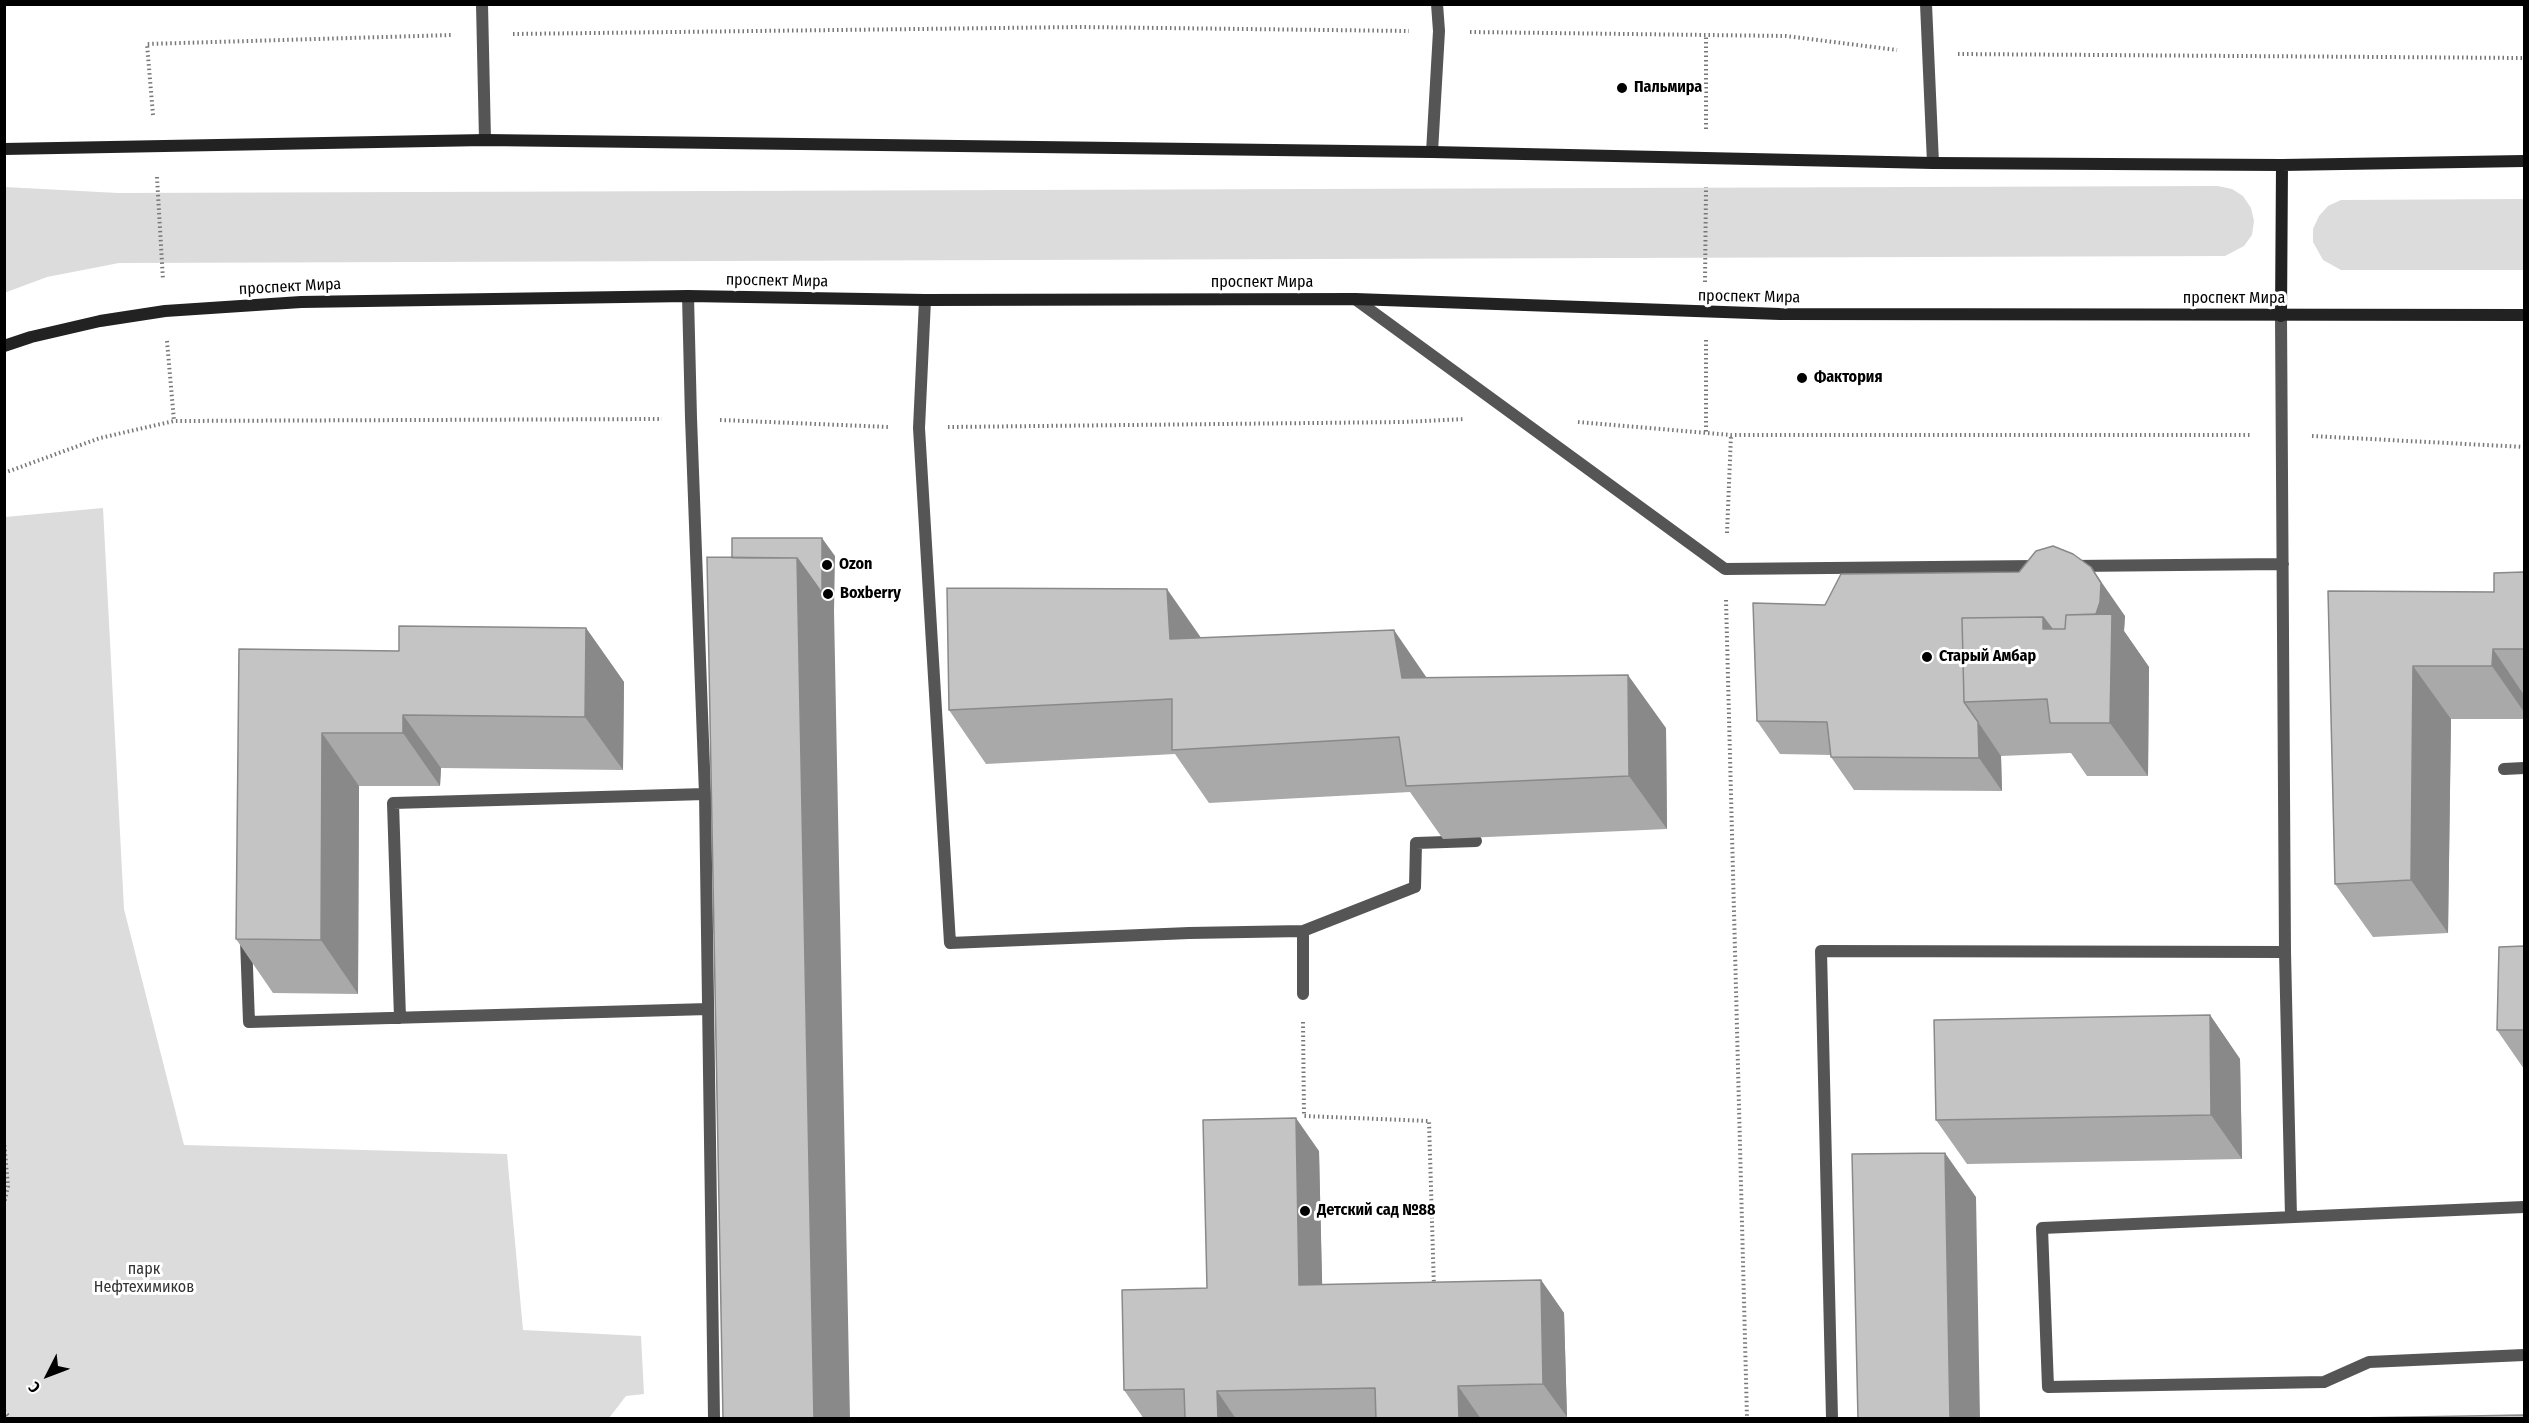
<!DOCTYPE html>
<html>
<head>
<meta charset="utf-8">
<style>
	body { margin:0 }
	#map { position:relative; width:2529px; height:1423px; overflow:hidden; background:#fff; font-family:"Fira Sans Condensed",sans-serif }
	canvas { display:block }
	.frame { position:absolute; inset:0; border:6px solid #000; pointer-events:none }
	.north { position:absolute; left:18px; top:1345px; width:60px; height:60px; -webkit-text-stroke:4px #fff; paint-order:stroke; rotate:228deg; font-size:16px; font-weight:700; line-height:24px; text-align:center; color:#000 }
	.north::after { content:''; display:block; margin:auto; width:21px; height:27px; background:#000; clip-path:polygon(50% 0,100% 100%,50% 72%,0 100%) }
</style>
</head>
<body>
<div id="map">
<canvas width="2529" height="1423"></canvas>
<div class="frame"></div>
<div class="north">С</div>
</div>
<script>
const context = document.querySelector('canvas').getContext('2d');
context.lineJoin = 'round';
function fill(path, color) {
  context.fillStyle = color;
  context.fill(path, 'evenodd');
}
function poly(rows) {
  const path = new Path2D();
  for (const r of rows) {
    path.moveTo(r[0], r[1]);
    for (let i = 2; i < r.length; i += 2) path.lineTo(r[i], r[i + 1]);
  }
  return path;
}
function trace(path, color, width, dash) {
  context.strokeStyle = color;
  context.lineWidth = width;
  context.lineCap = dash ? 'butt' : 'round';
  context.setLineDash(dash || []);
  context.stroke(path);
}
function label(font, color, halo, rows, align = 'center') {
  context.font = font + ' "Fira Sans Condensed",sans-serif';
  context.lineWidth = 6;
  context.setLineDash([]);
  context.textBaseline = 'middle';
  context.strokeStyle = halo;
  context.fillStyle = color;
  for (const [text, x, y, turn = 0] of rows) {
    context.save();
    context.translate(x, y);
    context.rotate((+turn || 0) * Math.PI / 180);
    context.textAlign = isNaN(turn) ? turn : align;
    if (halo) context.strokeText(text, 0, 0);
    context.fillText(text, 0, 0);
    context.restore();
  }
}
fill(poly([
	[2218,186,2232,189,2243,196,2251,208,2254,221,2252,235,2244,246,2225,256,119,263,47,277,4,293,5,187,118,193],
	[2524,199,2524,270,2341,270,2323,260,2313,242,2313,229,2319,216,2328,206,2341,200],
	[103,508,124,909,184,1145,507,1154,523,1330,641,1336,644,1394,626,1396,609,1418,5,1418,5,517]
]), '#dcdcdc');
trace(poly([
	[1470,32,1786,36,1897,50],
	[513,34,1080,27,1409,31],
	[1958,54,2524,58],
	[153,115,147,44,452,35],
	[1706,129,1706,35],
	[157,177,163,280],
	[1705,282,1706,187],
	[1706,340,1706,432],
	[167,341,174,421],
	[720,420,889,427],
	[1578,422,1731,435,2250,435],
	[948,427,1403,422,1465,419],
	[2312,436,2524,447],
	[4,473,100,438,174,421,662,419],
	[1727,533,1731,435],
	[1726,600,1747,1418],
	[1303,1022,1304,1116,1429,1121,1434,1288],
	[4,1141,8,1186,4,1204],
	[4,1411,10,1418]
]), '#777', 4, [1.5, 3]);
trace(poly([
	[482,4,485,140],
	[1926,4,1933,163],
	[1432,152,1439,31,1437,4],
	[688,296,691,418,705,794,714,1418],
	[1355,299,1725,569,2037,566],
	[925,300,919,428,950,943,1189,933,1303,931,1303,994],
	[2281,316,2285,952,2291,1217],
	[2073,566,2283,564],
	[2504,769,2524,768],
	[1303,931,1415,887,1416,843,1476,841],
	[246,940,249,1022,708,1009],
	[400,1018,393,803,705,794],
	[2524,1207,2042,1228,2048,1387,2324,1382,2369,1362,2524,1355],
	[1832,1418,1821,951,2285,952]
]), '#555', 12);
trace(poly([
	[4,149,485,140,1432,152,1933,163,2282,165,2524,161],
	[2281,316,2282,165],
	[4,346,31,337,100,321,165,311,301,302,688,296,925,300,1355,299,1780,314,2524,315]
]), '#222', 12);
fill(poly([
	[2019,572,2125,616,2124,631,2149,667,2148,776,2087,776,2071,753,2001,756,2002,791,1854,790,1831,757,1831,755,1780,754,1757,721,1825,605],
	[2524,572,2524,719,2451,719,2448,933,2373,937,2335,884,2328,591,2494,592],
	[586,628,624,682,623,770,441,768,440,786,359,786,358,994,273,993,236,939,239,649,399,651],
	[1201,638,1427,677,1666,728,1667,829,1443,839,1410,792,1209,803,1175,754,986,764,949,710],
	[2524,946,2524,1069,2497,1030],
	[2210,1015,2240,1059,2242,1159,1967,1164,1936,1120],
	[1319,1151,1322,1285,1541,1280,1564,1313,1567,1417,1520,1419,1144,1419,1124,1390]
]), '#a9a9a9');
fill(poly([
	[822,538,835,556,834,611,850,1419,814,1419,797,558],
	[2091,567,2125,616,2124,631,2149,667,2148,776,2110,723,2079,649],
	[1167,589,1204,642,1170,639],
	[2043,617,2066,649,2043,629],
	[586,628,624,682,623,770,585,717],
	[1394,630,1431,684,1402,678],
	[2493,649,2524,695,2524,712,2492,666],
	[2413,666,2451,719,2448,933,2411,880],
	[1628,675,1666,728,1667,829,1629,776],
	[403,715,441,768,440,786,403,733],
	[1978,722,2001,756,2002,791,1979,758],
	[322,733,359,786,358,994,321,940],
	[2210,1015,2240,1059,2242,1159,2211,1115],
	[1296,1118,1319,1151,1323,1319,1299,1285],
	[1945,1153,1976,1197,1980,1419,1950,1419],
	[1541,1280,1564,1313,1567,1417,1543,1384],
	[1458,1386,1481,1419,1459,1419],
	[1217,1391,1236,1419,1218,1419]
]), '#898989');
const building = poly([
	[732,538,822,538,822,593,797,558,732,558,732,538],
	[2053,546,2073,554,2091,567,2101,583,2100,602,2096,614,2066,615,2065,629,2052,629,2043,617,1962,618,1964,702,1978,722,1979,758,1831,757,1827,722,1757,721,1753,603,1825,605,1841,574,2019,572,2036,551,2053,546],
	[707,557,797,558,814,1419,723,1419,707,557],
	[2524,572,2524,649,2493,649,2492,666,2413,666,2411,880,2335,884,2328,591,2494,592,2494,573,2524,572],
	[947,588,1167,589,1170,639,1394,630,1402,678,1628,675,1629,776,1406,786,1399,737,1172,750,1172,699,949,710,947,588],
	[2112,614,2110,723,2050,723,2047,699,1964,702,1962,618,2043,617,2043,629,2065,629,2066,615,2112,614],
	[399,626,586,628,585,717,403,715,403,733,322,733,321,940,236,939,239,649,399,651,399,626],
	[2524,946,2524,1030,2497,1030,2499,947,2524,946],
	[2210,1015,2211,1115,1936,1120,1934,1020,2210,1015],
	[1296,1118,1299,1285,1541,1280,1543,1384,1458,1386,1459,1419,1376,1419,1375,1388,1217,1391,1218,1419,1185,1419,1184,1389,1124,1390,1122,1290,1207,1288,1203,1120,1296,1118],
	[1945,1153,1950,1419,1858,1419,1852,1154,1945,1153],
	[2524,1415,2524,1419,2355,1419,2355,1418,2524,1415]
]);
fill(building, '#c4c4c4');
trace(building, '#898989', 1.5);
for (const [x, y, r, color] of [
	[1622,88,6,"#000"],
	[1802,378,6,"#000"],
	[827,565,6,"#000"],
	[828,594,6,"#000"],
	[1927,657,6,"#000"],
	[1305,1211,6,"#000"]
]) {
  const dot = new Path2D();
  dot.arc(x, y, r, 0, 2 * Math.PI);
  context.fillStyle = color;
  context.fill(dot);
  trace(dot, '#fff', 2);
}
label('bold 16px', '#000', '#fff', [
	["Пальмира",1634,88],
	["Фактория",1814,378],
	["Ozon",839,565],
	["Boxberry",840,594],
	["Старый Амбар",1939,657],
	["Детский сад №88",1317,1211]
], 'left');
label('16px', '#000', '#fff', [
	["проспект Мира",777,281,1],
	["проспект Мира",1262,283],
	["проспект Мира",290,287,-3],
	["проспект Мира",1749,297,1],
	["проспект Мира",2234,299]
]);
label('16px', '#333', '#fff', [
	["парк",144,1270],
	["Нефтехимиков",144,1288]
]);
</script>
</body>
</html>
